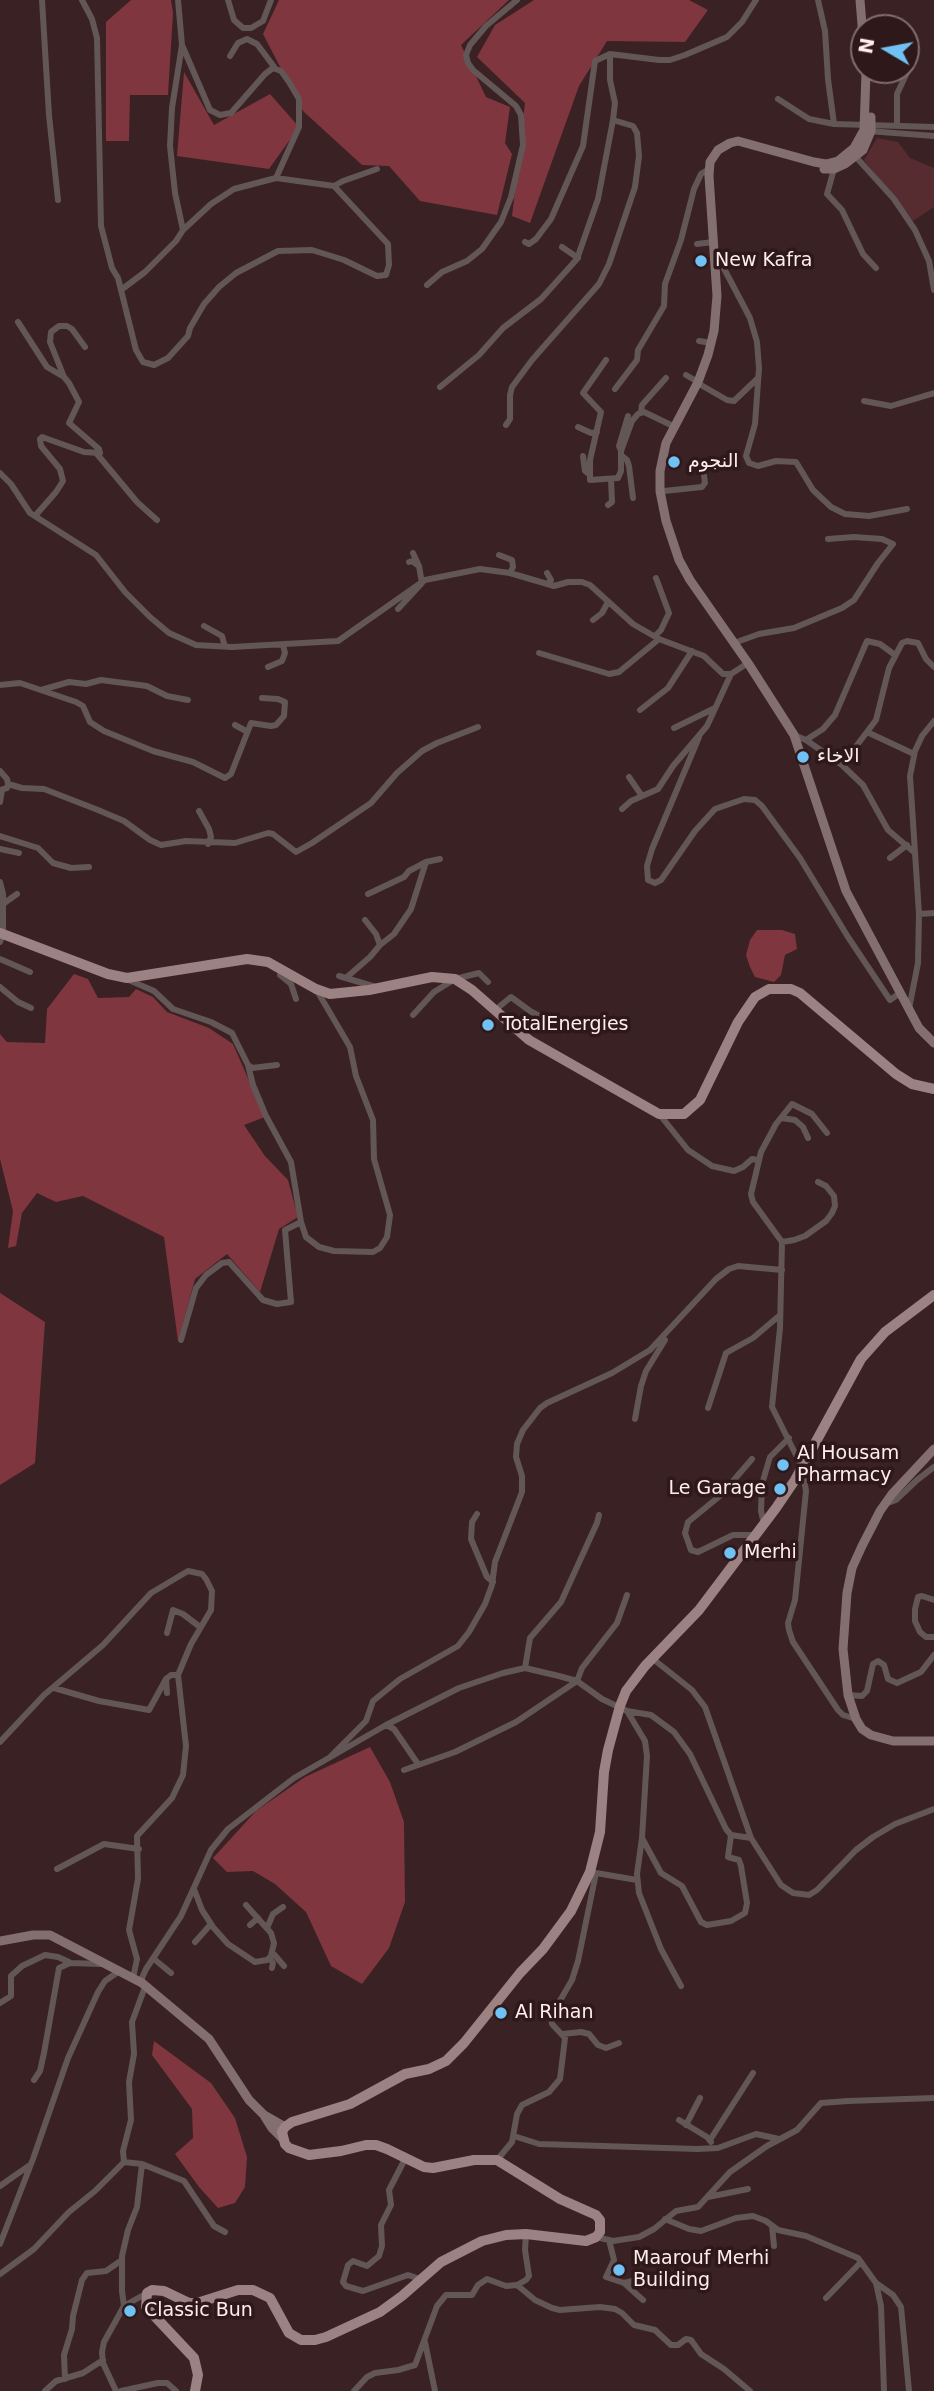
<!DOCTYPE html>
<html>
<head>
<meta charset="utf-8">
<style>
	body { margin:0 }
	#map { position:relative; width:934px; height:2391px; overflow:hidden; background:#3a2123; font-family:"DejaVu Sans",sans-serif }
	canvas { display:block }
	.north { position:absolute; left:850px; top:14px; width:70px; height:70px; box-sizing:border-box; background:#2f181a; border:2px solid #826d6f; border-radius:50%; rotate:280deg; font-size:19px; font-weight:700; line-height:28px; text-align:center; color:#ffedee }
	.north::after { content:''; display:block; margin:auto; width:24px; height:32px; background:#70c1f4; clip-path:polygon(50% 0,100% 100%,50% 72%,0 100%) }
</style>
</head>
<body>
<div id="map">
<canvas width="934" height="2391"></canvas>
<div class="north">N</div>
</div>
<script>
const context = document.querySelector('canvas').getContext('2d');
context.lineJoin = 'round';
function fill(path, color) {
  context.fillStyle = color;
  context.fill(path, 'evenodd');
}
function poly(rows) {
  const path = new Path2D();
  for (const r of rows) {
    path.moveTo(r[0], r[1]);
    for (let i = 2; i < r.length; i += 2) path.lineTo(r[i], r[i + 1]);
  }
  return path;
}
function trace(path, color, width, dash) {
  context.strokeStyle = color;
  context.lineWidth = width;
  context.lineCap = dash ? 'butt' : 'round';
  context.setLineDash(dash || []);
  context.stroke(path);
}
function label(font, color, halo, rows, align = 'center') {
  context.font = font + ' "DejaVu Sans",Vazirmatn,sans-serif';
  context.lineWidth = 7;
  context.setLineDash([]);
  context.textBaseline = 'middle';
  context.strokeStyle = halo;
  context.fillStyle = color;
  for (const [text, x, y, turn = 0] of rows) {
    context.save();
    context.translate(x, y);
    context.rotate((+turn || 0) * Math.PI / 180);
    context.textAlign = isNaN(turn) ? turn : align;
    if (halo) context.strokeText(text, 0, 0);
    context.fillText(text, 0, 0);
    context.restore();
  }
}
fill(poly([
	[877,138,898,142,910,158,934,168,934,207,913,221,864,160]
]), '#572c30');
fill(poly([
	[131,0,171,0,173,13,168,95,130,95,129,141,106,141,106,22],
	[279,0,509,0,461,45,486,97,510,107,505,143,512,154,497,215,420,201,389,166,362,165,303,111,263,34],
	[534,0,689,0,708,10,685,42,607,41,579,86,530,223,512,216,525,103,477,57,495,25],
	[184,72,214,125,270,94,299,127,269,169,177,156],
	[757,930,782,930,795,934,797,949,785,955,781,975,774,982,755,977,750,967,746,955,750,940],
	[74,974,88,979,98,998,129,997,136,989,153,997,167,1012,209,1028,233,1044,265,1117,244,1125,265,1156,288,1180,298,1217,279,1229,260,1292,227,1254,195,1279,178,1341,164,1237,83,1196,56,1202,37,1193,22,1213,16,1246,8,1248,13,1211,0,1159,0,1034,7,1042,45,1043,47,1009],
	[0,1293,45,1322,35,1463,0,1485],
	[370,1747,390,1782,404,1822,405,1902,389,1948,362,1984,331,1966,306,1912,275,1884,253,1871,227,1872,213,1858,256,1811,305,1777],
	[154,2041,211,2083,235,2118,247,2157,245,2187,235,2203,218,2208,199,2187,175,2154,193,2138,192,2109,152,2055]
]), '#7f363f');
trace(poly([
	[42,0,49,115,58,200],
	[82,0,92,19,97,38,101,226,112,268,118,278,136,350,143,362,154,365,168,358,188,336,190,328,204,304,219,287,236,273,278,251,312,250,344,260,377,276,386,275,389,265,388,244,334,186],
	[178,0,182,45,172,108,170,146,175,193,183,230],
	[228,0,234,20,243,28,251,28,263,21,271,0],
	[818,0,825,31,828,79,834,124,934,127],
	[182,45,210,110,220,115,231,113,265,74,273,68,281,71,289,82,299,99,299,127,276,178],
	[230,56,238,43,247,39,257,44,275,68],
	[778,99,809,119,834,124],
	[897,125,897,94,912,62,907,42],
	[868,131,934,136],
	[856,157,894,199,915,230,929,261,934,290],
	[834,169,827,194,842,210,863,254,876,268],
	[525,242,529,244,536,239,551,219,583,146,595,61,610,54,659,60,670,60,685,55,727,37,742,22,756,0],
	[697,244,713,242],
	[562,247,578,258],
	[719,259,750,318,757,342,759,368,755,424,746,456,749,463,758,466,776,461,796,462,813,490,831,507,845,514,869,516,907,509],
	[427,285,442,272,467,261,482,249,501,222,511,197,523,145,521,115,516,106,473,70,468,63,466,55,470,45,486,26,517,0],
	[121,290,145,272,176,241,183,230,211,204,234,189,276,178,334,186,343,181,377,169],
	[18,322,47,367,64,377,69,383,79,402,69,423,99,449,100,453,84,452,42,437,40,439,41,446,60,469,63,481,56,492,35,516],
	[699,341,712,343],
	[606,360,583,393,601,412,590,460,590,480,618,478,621,471,621,451,632,421,638,414,644,412,673,426],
	[686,375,698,382],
	[64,377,50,342,51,332,59,326,67,326,72,329,85,347],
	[701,385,727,400,734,401,757,379],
	[440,387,479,355,503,328,541,299,577,259,598,199,613,120,615,103,610,80,610,54],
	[615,389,637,360,638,350,664,306,665,284,681,240,694,189,701,174,709,169],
	[864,401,891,406,934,393],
	[641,412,642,405,666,378],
	[506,425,510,419,510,395,512,387,532,360,599,284,609,264,635,187,639,156,637,133,633,126,613,120],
	[578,427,591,433,597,432],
	[621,451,619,446,628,416],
	[97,454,137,502,157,520],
	[621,455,627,460,629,466,633,498],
	[583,456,585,471,590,475],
	[0,473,11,484,30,513,96,555,125,592,150,617,169,633,196,645,232,647,338,641,425,580,480,569,510,573,554,586,568,582,582,582,590,585,633,624,659,639,704,656,723,674,731,674,748,663],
	[664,491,702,487,705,483,704,475],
	[608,505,612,502,611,479],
	[413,553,418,564],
	[499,555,512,560,513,567,510,573],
	[547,573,551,580,548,584],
	[398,609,422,583,419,566,412,561,409,562],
	[593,620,602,613,608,602],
	[204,626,222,636,225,647],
	[655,636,661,630,669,613,656,578],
	[734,643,759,634,794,628,842,608,854,600,878,563,893,544,882,539,854,537,828,539],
	[539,653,609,674,619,672,659,639],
	[268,667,282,661,285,653,283,645],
	[0,685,20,683,76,702,83,706,90,722,104,731,153,751,193,762,225,778,231,774,251,723,271,726,276,725,284,716,285,702,278,699,262,698],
	[41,690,69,682,86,684,101,680,147,686,167,696,188,700],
	[640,710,668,688,692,651],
	[235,725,246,731],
	[674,728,715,708],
	[867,732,914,754],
	[794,735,806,740,842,765,863,785,888,830,915,853],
	[699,737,652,849,647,866,648,880,655,883,661,880,695,831,715,809,744,799,755,800,762,806,800,858,848,937,890,1000,900,993],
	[806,740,823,729,835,715,867,641,880,644,895,655],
	[842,765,876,720,889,668,902,643,907,641,918,643,926,659,934,667],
	[0,771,7,779,8,784,7,788,0,790],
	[629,777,642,796],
	[8,784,22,788,44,789,98,810,124,821,150,840,161,845,186,841,235,843,268,833,273,834,296,852,312,843,371,803,397,773,422,751,437,743,478,727],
	[0,802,2,790],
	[622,809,631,801,658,789,673,766,707,726,731,674],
	[199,811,209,829,211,837,208,844],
	[0,836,38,848,53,863,71,868,89,867],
	[0,849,19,853],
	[890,858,907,845],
	[0,882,3,894,3,934,0,942],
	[368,894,404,877,409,871,426,862],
	[3,904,17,894],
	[919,914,934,913],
	[380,945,394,934,411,909,426,862,440,859],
	[0,959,30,972],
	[282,968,280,975,291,984,296,999],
	[339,976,376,987],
	[347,977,370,957,380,945,376,934,365,920],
	[124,978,154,991,173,1009,211,1022,232,1033,248,1065,253,1085,266,1116,291,1162,301,1222,306,1237,319,1247,334,1251,373,1252,380,1248,387,1237,390,1215,374,1159,373,1120,356,1076,350,1047,316,989],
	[0,987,18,1002,31,1008],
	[909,1009,918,963,919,914,910,776,915,751,922,736,934,721],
	[494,1011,511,997,530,1011,564,1029],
	[413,1015,434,992,455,979,479,973,488,982],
	[248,1065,252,1068,277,1065],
	[660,1115,688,1150,712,1166,734,1171,743,1167,752,1159,757,1160],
	[781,1118,795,1120,803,1127,808,1138],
	[827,1133,812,1114,792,1104,776,1124,761,1152,751,1194,753,1202,782,1242,780,1328,772,1407,802,1467,806,1491,795,1600,788,1623,789,1630,793,1642,838,1710,843,1715,856,1719],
	[782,1242,794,1240,805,1236,826,1221,832,1213,835,1206,834,1196,826,1186,818,1182],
	[181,1340,196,1288,206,1275,222,1263,229,1262,263,1300,277,1304,291,1302,285,1230,301,1222],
	[708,1408,726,1353,753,1338,780,1315],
	[635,1419,641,1386,646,1371,665,1340],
	[752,1459,721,1495,688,1522,685,1533,691,1550,698,1552,733,1535,756,1535],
	[885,1504,896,1500,917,1480,934,1467],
	[477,1514,472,1522,471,1539,487,1577,493,1582],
	[764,1524,761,1511,762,1484,770,1457,789,1438],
	[934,1600,922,1596,918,1597,915,1609,915,1621,920,1632,926,1637,934,1637],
	[167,1633,173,1610,183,1614,200,1627],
	[653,1659,692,1690,705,1707,751,1838,781,1885,793,1893,809,1895,817,1890,856,1850,873,1837,895,1824,934,1809],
	[525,1668,530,1638,561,1602,597,1523,599,1515],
	[166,1679,167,1693],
	[54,1688,99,1701,149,1710,166,1679,171,1675,178,1675],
	[848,1695,862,1696,867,1691,873,1664,878,1661,884,1665,888,1679,897,1683,921,1672,934,1655],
	[627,1711,645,1741,647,1756,642,1838,637,1874,639,1893,661,1949,681,1986],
	[386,1725,394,1729,418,1764],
	[0,1742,44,1695,103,1645,151,1593,188,1571,202,1574,206,1579,212,1591,211,1610,191,1644,178,1675,186,1746,183,1775,172,1798,137,1836,138,1879,129,1930,137,1959,133,1978],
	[331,1756,366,1721,373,1701,400,1679,458,1646,469,1632,485,1604,492,1585,495,1562,522,1492,522,1476,516,1457,517,1444,523,1430,540,1408,547,1403,612,1373,650,1350,716,1279,729,1269,738,1266,782,1270],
	[404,1770,455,1752,516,1722,577,1681,582,1668,617,1623,627,1595],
	[642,1838,661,1873,682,1886,701,1922,707,1925,731,1921,745,1913,747,1903,741,1866,739,1860,728,1857,731,1835],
	[57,1869,104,1844,139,1849],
	[596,1873,637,1880],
	[194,1889,202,1910,213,1927,228,1944,255,1962,267,1960,271,1956,274,1943,271,1933,246,1905],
	[250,1925,258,1918],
	[267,1928,273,1914,283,1907],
	[195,1942,211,1924],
	[272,1952,284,1966],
	[269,1958,273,1963,272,1968],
	[154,1959,171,1973],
	[142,1983,142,1978,146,1969,181,1916,211,1850,228,1829,294,1778,386,1725,459,1688,503,1673,525,1668,559,1676,577,1681,602,1699,627,1711,651,1715,674,1732,690,1754,726,1829,731,1835,751,1838],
	[0,2003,11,1996,11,1976,22,1966,45,1955,58,1957,69,1962],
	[563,2034,581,2032,589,2034,598,2045,606,2048,619,2043],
	[34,2080,40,2071,44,2053,59,1968,70,1963,101,1964],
	[679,2120,707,2137,711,2142],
	[686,2125,700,2098],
	[514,2136,539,2144,697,2149,718,2148,756,2134,779,2139],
	[710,2140,753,2073],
	[405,2159,389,2190,391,2205,381,2225,382,2246,379,2256,367,2266,353,2261,348,2265,343,2282,346,2286,363,2291,408,2275,420,2279],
	[497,2160,512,2142,517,2114,522,2105,549,2092,560,2079,565,2038,552,2024,551,2016,572,1980,578,1961,596,1873,590,1872],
	[124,2162,123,2151,131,2120,129,2082,134,2054,132,2022,145,1987],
	[124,2162,142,2164,184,2181,214,2226,225,2232],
	[0,2186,30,2165],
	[708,2197,748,2189],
	[665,2219,689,2229,701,2231,736,2218,753,2216,766,2221,778,2230,806,2236,858,2258,876,2283,881,2306,884,2391],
	[772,2226,774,2246],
	[596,2237,613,2241,639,2237,654,2229,676,2211,698,2207,730,2172,767,2146,797,2130,821,2103,848,2101,934,2098],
	[609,2240,614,2260,606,2277,624,2283,637,2280],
	[0,2244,33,2159,68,2058,98,1992,105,1981,118,1972],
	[0,2274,34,2249,69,2212,95,2191,124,2162],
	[624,2283,643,2300],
	[876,2283,893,2295,901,2307,909,2391],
	[517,2285,535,2300,552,2308,560,2310,600,2307,615,2309,622,2313,634,2325,655,2330,671,2345,678,2345,686,2339,691,2340,701,2354,724,2369,750,2391],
	[826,2298,861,2262],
	[124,2306,147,2293],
	[425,2342,435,2391],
	[65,2379,64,2355,72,2329,73,2316,82,2280,87,2273,106,2271,122,2260],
	[45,2391,56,2381,83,2373,103,2360],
	[116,2391,103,2363,102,2352,104,2342,124,2306,122,2291,122,2256,128,2230,137,2207,142,2164],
	[121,2391,158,2383,167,2383,176,2391],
	[354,2391,367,2377,375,2373,398,2370,415,2365,437,2306,446,2295,472,2295,478,2285,487,2279,506,2286,517,2285,526,2280,529,2276,525,2250,526,2234]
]), '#635657', 6);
trace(poly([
	[860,0,864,49],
	[866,73,864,130,854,148,838,161,826,164,814,162,738,141,730,143,718,150,710,162,709,176,717,296,714,331,708,355,698,382,666,443,660,471,660,491,666,521,679,560,690,580,748,663,794,735,846,891,919,1028,934,1043],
	[824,169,834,169,845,164,863,150,871,131,871,117],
	[934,1449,892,1494,880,1511,862,1546,852,1568,847,1593,843,1649,848,1695,856,1719,862,1729,871,1735,893,1741,934,1741],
	[0,1941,33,1935,50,1935,142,1983,209,2039,249,2100,264,2115,285,2127],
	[265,2117,272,2128,283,2139]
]), '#846f70', 9);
trace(poly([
	[0,933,108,974,127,978,247,959,268,962,316,989,330,994,369,990,432,977,455,979,472,990,529,1040,659,1114,684,1114,700,1100,738,1022,755,997,769,989,791,989,800,993,896,1074,912,1084,934,1089],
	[195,2391,198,2375,194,2358,146,2307,147,2293,152,2290,164,2291,189,2303,197,2303,238,2290,253,2290,270,2298,289,2333,301,2340,315,2340,326,2337,380,2312,402,2296,441,2262,482,2241,506,2235,526,2234,586,2241,596,2237,600,2232,600,2220,596,2215,560,2199,497,2160,474,2160,433,2168,424,2167,387,2149,376,2145,366,2145,341,2151,309,2155,289,2148,285,2144,282,2132,285,2127,292,2122,350,2104,405,2074,429,2069,446,2061,464,2043,520,1973,543,1949,571,1911,590,1872,600,1832,604,1772,608,1750,620,1706,626,1691,645,1666,699,1610,776,1508,795,1480,861,1359,885,1332,934,1295]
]), '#9d8283', 10);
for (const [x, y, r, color] of [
	[701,261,7,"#70c1f4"],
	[674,462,7,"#70c1f4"],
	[803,757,7,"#70c1f4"],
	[488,1025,7,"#70c1f4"],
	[783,1465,7,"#70c1f4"],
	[780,1489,7,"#70c1f4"],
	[730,1553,7,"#70c1f4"],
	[501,2013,7,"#70c1f4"],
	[619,2270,7,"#70c1f4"],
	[130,2311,7,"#70c1f4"]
]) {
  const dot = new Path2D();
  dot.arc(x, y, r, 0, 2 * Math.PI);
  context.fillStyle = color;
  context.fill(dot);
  trace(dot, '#2f181a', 2.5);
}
label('19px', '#ffedee', '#2f181a', [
	["New Kafra",715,261],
	["النجوم",688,462],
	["الاخاء",817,757],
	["TotalEnergies",502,1025],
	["Al Housam",797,1454],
	["Pharmacy",797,1476],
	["Le Garage",766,1489,"right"],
	["Merhi",744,1553],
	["Al Rihan",515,2013],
	["Maarouf Merhi",633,2259],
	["Building",633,2281],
	["Classic Bun",144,2311]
], 'left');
</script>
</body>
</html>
